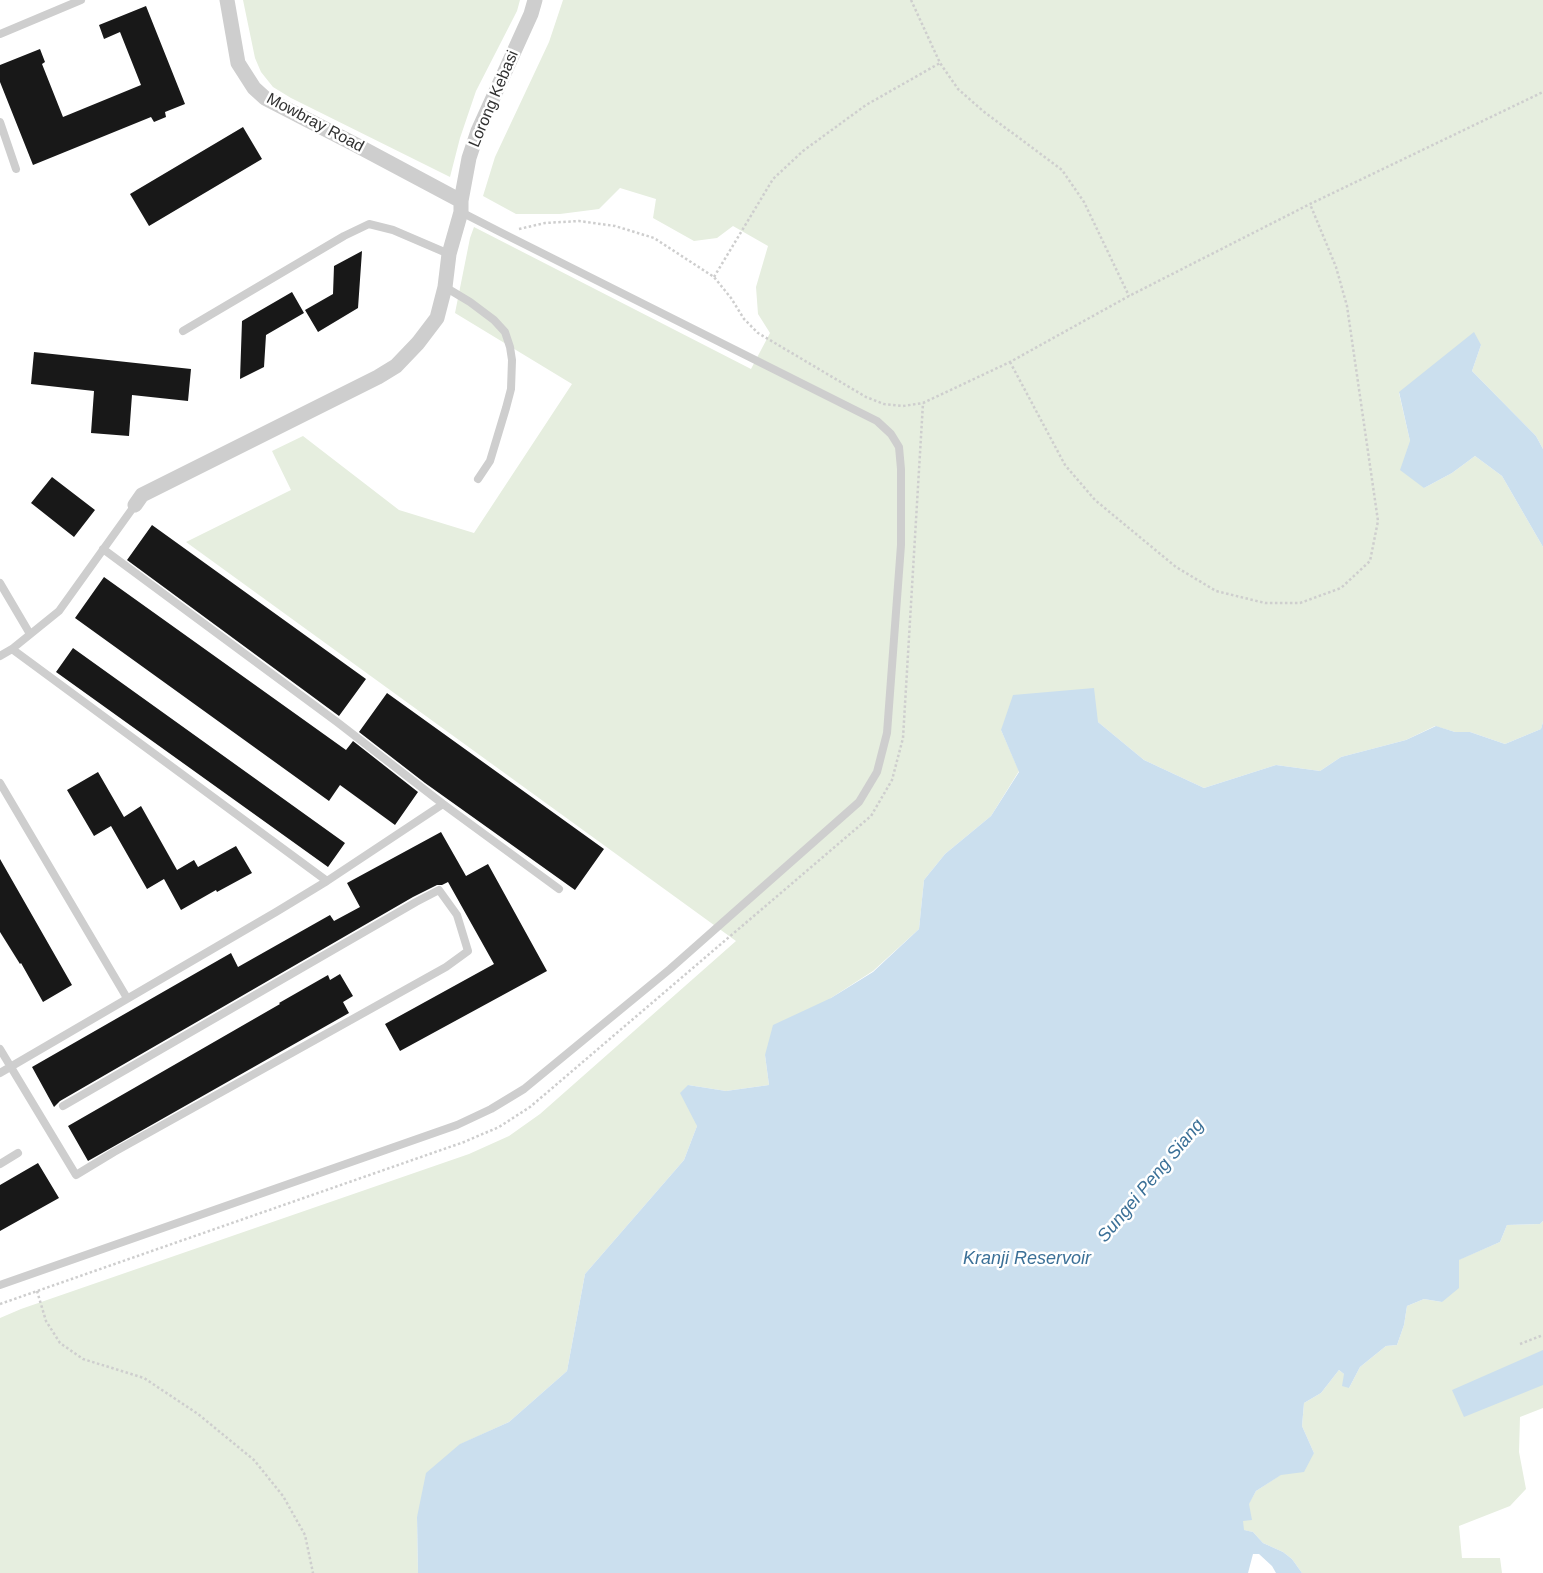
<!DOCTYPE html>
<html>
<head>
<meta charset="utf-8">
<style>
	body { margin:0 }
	canvas { display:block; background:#fff }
</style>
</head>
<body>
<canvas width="1543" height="1573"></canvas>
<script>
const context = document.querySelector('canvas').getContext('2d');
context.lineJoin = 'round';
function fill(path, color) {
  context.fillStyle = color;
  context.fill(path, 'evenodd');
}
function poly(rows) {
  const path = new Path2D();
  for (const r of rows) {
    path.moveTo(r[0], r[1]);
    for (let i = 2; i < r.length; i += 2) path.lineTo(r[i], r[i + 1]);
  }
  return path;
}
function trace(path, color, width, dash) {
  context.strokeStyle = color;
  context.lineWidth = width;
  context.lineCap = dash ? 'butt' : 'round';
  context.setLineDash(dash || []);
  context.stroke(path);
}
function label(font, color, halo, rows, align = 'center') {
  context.font = font + ' Helvetica,sans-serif';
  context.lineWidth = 5;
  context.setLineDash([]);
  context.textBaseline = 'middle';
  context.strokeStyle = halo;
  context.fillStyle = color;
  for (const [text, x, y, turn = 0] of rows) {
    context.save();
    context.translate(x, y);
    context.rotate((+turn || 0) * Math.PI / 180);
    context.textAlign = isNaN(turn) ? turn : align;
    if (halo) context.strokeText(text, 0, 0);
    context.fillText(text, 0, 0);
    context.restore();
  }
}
fill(poly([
	[243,0,520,0,517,11,476,91,460,138,450,177,291,98,273,87,261,72,255,58],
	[563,0,1543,0,1543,449,1536,436,1472,371,1481,345,1399,393,1410,441,1424,488,1452,473,1475,456,1502,476,1543,547,1543,722,1541,729,1505,744,1470,732,1455,732,1435,726,1406,740,1341,757,1320,771,1276,765,1204,788,1144,760,1098,722,1001,730,1019,771,991,816,945,854,924,880,919,929,873,971,831,998,765,1055,769,1085,726,1091,688,1085,697,1126,684,1160,585,1274,567,1371,509,1422,461,1444,417,1517,418,1573,0,1573,0,1318,21,1309,469,1154,509,1136,540,1114,736,941,186,542,291,490,272,451,303,436,399,510,474,533,572,384,455,313,470,238,474,227,751,369,770,333,758,314,756,287,768,246,733,226,717,238,694,241,653,218,656,199,620,188,599,209,560,214,516,214,483,196,495,157,549,42],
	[1543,1221,1543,1408,1520,1417,1519,1452,1526,1489,1510,1506,1459,1526,1462,1558,1500,1558,1502,1573,1302,1573,1292,1559,1283,1552,1263,1543,1253,1532,1243,1530,1243,1520,1249,1503,1256,1491,1314,1453,1302,1426,1304,1403,1321,1393,1339,1370,1344,1374,1349,1388,1360,1367,1386,1346,1397,1345,1404,1325,1407,1306,1424,1299,1442,1302,1458,1260,1500,1242,1507,1225,1540,1224]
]), '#e6eedf');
fill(poly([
	[1474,332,1481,345,1472,371,1536,436,1543,449,1543,547,1502,476,1475,456,1452,473,1424,488,1400,470,1410,441,1399,392],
	[1094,688,1098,722,1144,760,1204,788,1276,765,1320,771,1341,757,1406,740,1436,726,1455,732,1470,732,1505,744,1541,729,1543,722,1543,1221,1540,1224,1507,1225,1500,1242,1459,1260,1459,1288,1442,1302,1424,1299,1407,1306,1404,1325,1397,1345,1386,1346,1360,1367,1349,1388,1342,1386,1344,1374,1339,1370,1321,1393,1304,1403,1302,1426,1314,1453,1304,1472,1281,1475,1256,1491,1249,1504,1252,1520,1243,1521,1244,1530,1253,1532,1263,1543,1283,1552,1292,1559,1302,1573,1276,1573,1272,1566,1259,1554,1253,1554,1248,1573,418,1573,417,1517,426,1473,460,1444,509,1422,567,1371,585,1274,684,1160,697,1126,680,1093,688,1085,726,1091,769,1085,765,1055,773,1025,831,998,873,972,919,929,924,880,945,854,991,816,1019,772,1001,730,1013,695],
	[1543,1350,1543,1385,1464,1417,1452,1390]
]), '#cbdfee');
fill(poly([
	[146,6,185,104,165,112,166,117,154,122,151,117,33,165,0,82,0,65,40,49,45,62,42,64,63,117,141,85,120,32,104,39,99,25],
	[243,127,262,159,149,226,130,194],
	[362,251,358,308,318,332,305,310,333,294,334,266],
	[292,292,304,313,266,335,264,367,240,379,242,321],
	[34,352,191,369,188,401,132,395,129,436,91,433,94,391,31,384],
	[52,477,95,510,74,537,31,503],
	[152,525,366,679,339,716,127,560],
	[104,577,346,750,353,741,418,792,395,825,340,785,329,801,75,618],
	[73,648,345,843,328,867,56,672],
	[387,693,604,849,575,890,425,783,359,732],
	[98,772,124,817,141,806,177,870,194,860,198,867,236,846,252,873,217,892,216,890,181,910,164,879,147,889,111,826,94,836,67,790],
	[441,832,466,876,488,864,547,971,400,1051,385,1024,494,964,448,882,442,885,437,885,413,897,60,1101,54,1107,32,1067,231,953,238,967,330,915,334,921,360,907,347,883],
	[0,859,72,985,43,1002,21,963,20,964,0,932],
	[340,974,353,996,343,1002,349,1013,88,1161,68,1126,280,1004,279,1003,328,975,330,980],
	[38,1163,59,1198,0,1231,0,1185]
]), '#181818');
trace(poly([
	[911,0,940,63,958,89,983,111,1062,170,1084,202,1129,296],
	[519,229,545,223,579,221,615,226,654,238,714,277,731,298,744,319,758,333,866,397,884,404,903,406,923,403,1010,362,1129,296,1310,204,1543,92],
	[714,277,773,179,803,151,866,105,940,63],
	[1010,362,1065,465,1095,500,1176,567,1216,591,1265,603,1300,603,1341,588,1370,561,1378,521,1347,306,1336,267,1310,204],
	[37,1291,46,1321,60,1343,83,1359,144,1378,198,1414,254,1460,283,1496,305,1535,313,1573],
	[0,1304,464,1142,499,1127,530,1107,871,816,892,780,903,738,923,403],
	[1520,1344,1543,1335]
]), '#cecece', 2.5, [2.5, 2.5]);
trace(poly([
	[0,34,81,0],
	[0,122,16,169],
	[445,287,470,302,494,320,505,332,510,347,512,360,511,389,506,408,490,461,478,479],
	[183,331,344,236,369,224,393,230,449,254],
	[103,549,337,722,443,804,559,889],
	[0,583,30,634],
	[12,649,327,881],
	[0,656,12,649,59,611,135,505],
	[0,783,127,998],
	[0,1049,76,1175,114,1152,446,967,468,951,457,915,439,890,416,902,63,1106],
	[0,1073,276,912,327,881,443,804],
	[0,1164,18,1153],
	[0,1285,457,1125,491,1109,524,1089,670,969,859,802,877,772,887,733,901,545,901,469,899,447,891,434,877,421,502,233,461,212]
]), '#cecece', 8);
trace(poly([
	[227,0,238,63,254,88,265,98,358,146,461,201],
	[135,505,142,495,378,377,396,366,418,343,437,318,445,287,449,254,461,212,461,201,469,158,478,131,531,14,535,0]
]), '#cecece', 15);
label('16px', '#313131', '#fff', [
	["Lorong Kebasi",494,99,-67],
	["Mowbray Road",315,123,28]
]);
label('italic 18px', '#3b7097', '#fff', [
	["Sungei Peng Siang",1151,1181,-50],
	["Kranji Reservoir",1027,1259]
]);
</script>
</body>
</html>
